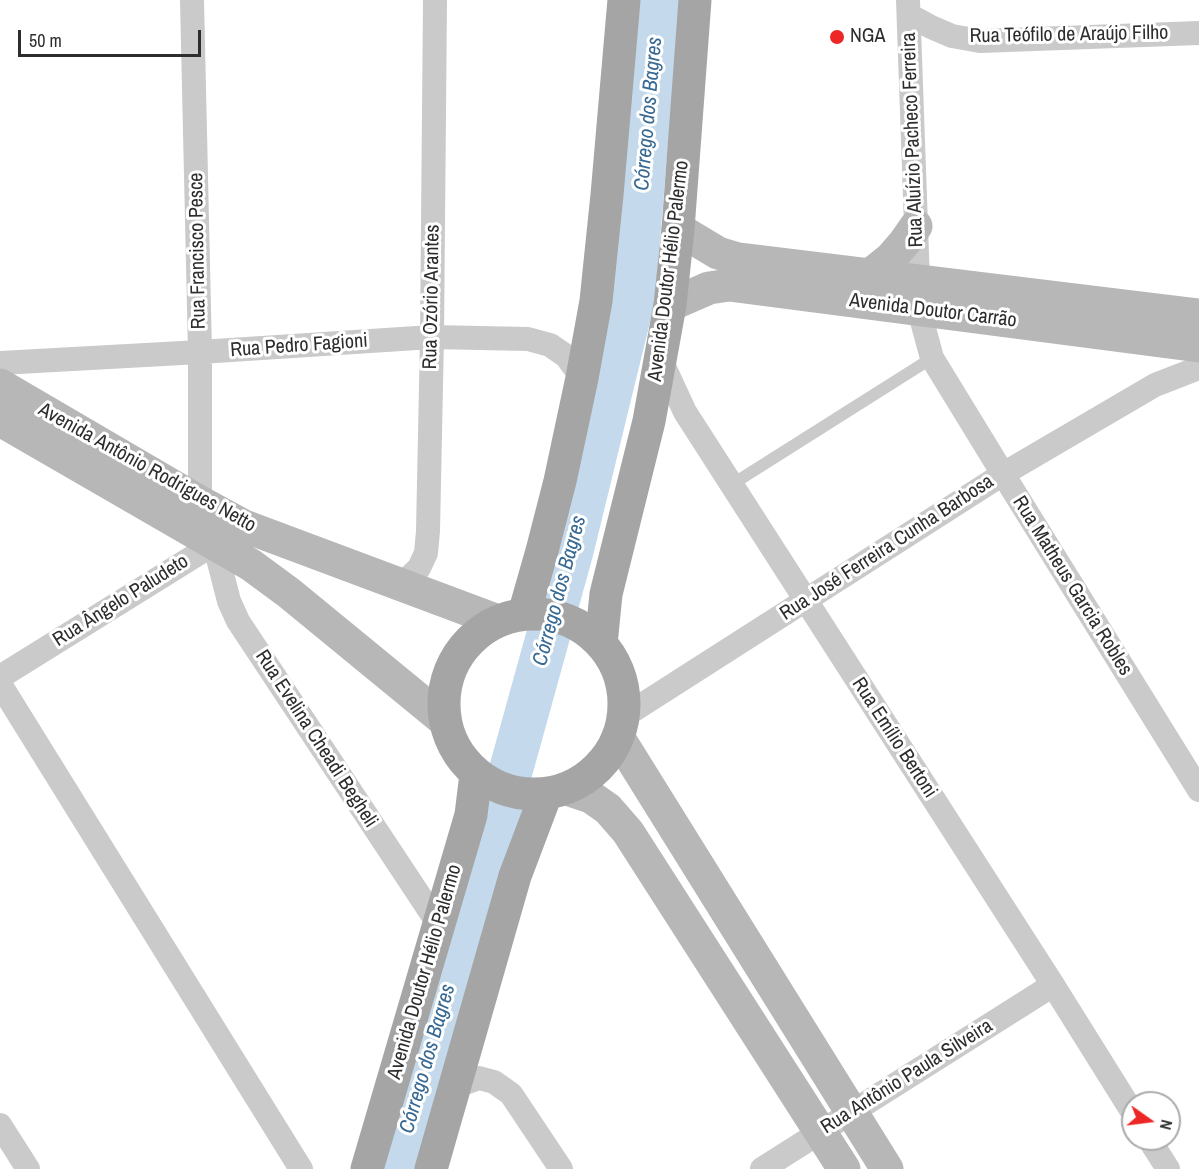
<!DOCTYPE html>
<html>
<head>
<meta charset="utf-8">
<style>
	body { margin:0 }
	#map { position:relative; width:1199px; height:1169px; overflow:hidden; background:#fff; font-family:"Archivo Narrow",sans-serif }
	canvas { display:block }
	.north { position:absolute; left:1121px; top:1091px; width:60px; height:60px; box-sizing:border-box; background:#fff; border:2px solid #ababab; border-radius:50%; rotate:104deg; font-size:16px; font-weight:700; line-height:24px; text-align:center; color:#2d2d2d }
	.north::after { content:''; display:block; margin:auto; width:21px; height:27px; background:#ed2626; clip-path:polygon(50% 0,100% 100%,50% 72%,0 100%) }
	.scale { position:absolute; left:18px; top:30px; width:183px; height:27px; box-sizing:border-box; border:3px solid #2d2d2d; border-top:0; padding-left:8px; font-size:18px; line-height:21px; white-space:nowrap; color:#2d2d2d; -webkit-text-stroke:4px #fff; paint-order:stroke }
</style>
</head>
<body>
<div id="map">
<canvas width="1199" height="1169"></canvas>
<div class="north">N</div>
<div class="scale">50 m</div>
</div>
<script>
const context = document.querySelector('canvas').getContext('2d');
context.lineJoin = 'round';
function poly(rows) {
  const path = new Path2D();
  for (const r of rows) {
    if (r.length === 3) {
      path.moveTo(r[0] + r[2], r[1]);
      path.arc(r[0], r[1], r[2], 0, 2 * Math.PI);
      continue;
    }
    path.moveTo(r[0], r[1]);
    for (let i = 2; i < r.length; i += 2) path.lineTo(r[i], r[i + 1]);
  }
  return path;
}
function trace(path, color, width, dash) {
  context.strokeStyle = color;
  context.lineWidth = width;
  context.lineCap = dash ? 'butt' : 'round';
  context.setLineDash(dash || []);
  context.stroke(path);
}
function label(font, color, halo, rows, align = 'center') {
  context.font = font + ' "Archivo Narrow",sans-serif';
  context.lineWidth = 6;
  context.setLineDash([]);
  context.textBaseline = 'middle';
  context.strokeStyle = halo;
  context.fillStyle = color;
  for (const [text, x, y, turn = 0] of rows) {
    context.save();
    context.translate(x, y);
    context.rotate((+turn || 0) * Math.PI / 180);
    context.textAlign = isNaN(turn) ? turn : align;
    if (halo) context.strokeText(text, 0, 0);
    context.fillText(text, 0, 0);
    context.restore();
  }
}
trace(poly([
	[397,1169,486,860,571,553,633,299,658,0]
]), '#c4daec', 44);
trace(poly([
	[731,485,932,358]
]), '#cacaca', 12);
trace(poly([
	[192,0,200,352,200,502],
	[908,0,919,310,932,358,1003,474,1199,790],
	[909,15,931,27,952,36,980,41,1199,33],
	[661,360,685,412,1053,985,1133,1113],
	[0,363,200,352,432,337,528,339,550,345,566,356,582,378],
	[214,543,229,601,238,621,439,925],
	[402,584,419,568,426,553,428,531,432,337,435,0],
	[0,677,225,537],
	[0,684,301,1169],
	[623,717,1003,474,1155,385,1199,368],
	[454,1087,479,1078,494,1082,511,1094,561,1169],
	[0,1125,28,1169],
	[1149,1139,1168,1169],
	[762,1169,1053,985]
]), '#cacaca', 24);
trace(poly([
	[678,229,718,253,738,259,1199,315],
	[870,275,891,258,904,243,916,226],
	[670,305,709,288,729,285,1199,346],
	[0,385,200,502,244,526,498,621],
	[0,420,251,565,289,593,445,721],
	[618,737,887,1169],
	[567,789,591,797,608,809,628,832,844,1169]
]), '#b7b7b7', 33);
trace(poly([
	[534,704,90],
	[524,614,542,551,560,481,582,378,596,301,607,195,624,0],
	[601,644,606,594,649,421,670,305,678,229,695,0],
	[367,1169,471,815,476,774],
	[431,1169,515,876,546,794]
]), '#a5a5a5', 33);
for (const [x, y, r, color] of [
	[837,37,8,"#ed2626"]
]) {
  const dot = new Path2D();
  dot.arc(x, y, r, 0, 2 * Math.PI);
  context.fillStyle = color;
  context.fill(dot);
  trace(dot, '#fff', 2);
}
label('20px', '#2d2d2d', '#fff', [
	["Rua Teófilo de Araújo Filho",1069,35,-1],
	["Rua Aluízio Pacheco Ferreira",913,140,-92],
	["Rua Francisco Pesce",198,251,-91],
	["Avenida Doutor Hélio Palermo",669,271,-83],
	["Rua Ozório Arantes",432,297,-89],
	["Avenida Doutor Carrão",933,311,7],
	["Rua Pedro Fagioni",299,346,-4],
	["Avenida Antônio Rodrigues Netto",147,468,29],
	["Rua José Ferreira Cunha Barbosa",887,548,-33],
	["Rua Matheus Garcia Robles",1072,586,58],
	["Rua Ângelo Paludeto",121,601,-32],
	["Rua Emílio Bertoni",894,738,57],
	["Rua Evelina Cheadi Begheli",316,739,57],
	["Avenida Doutor Hélio Palermo",425,972,-74],
	["Rua Antônio Paula Silveira",907,1077,-32]
]);
label('20px', '#2d2d2d', '#fff', [
	["NGA",850,37]
], 'left');
label('italic 21px', '#386992', '#fff', [
	["Córrego dos Bagres",649,114,-85],
	["Córrego dos Bagres",560,591,-75],
	["Córrego dos Bagres",428,1059,-74]
]);
</script>
</body>
</html>
